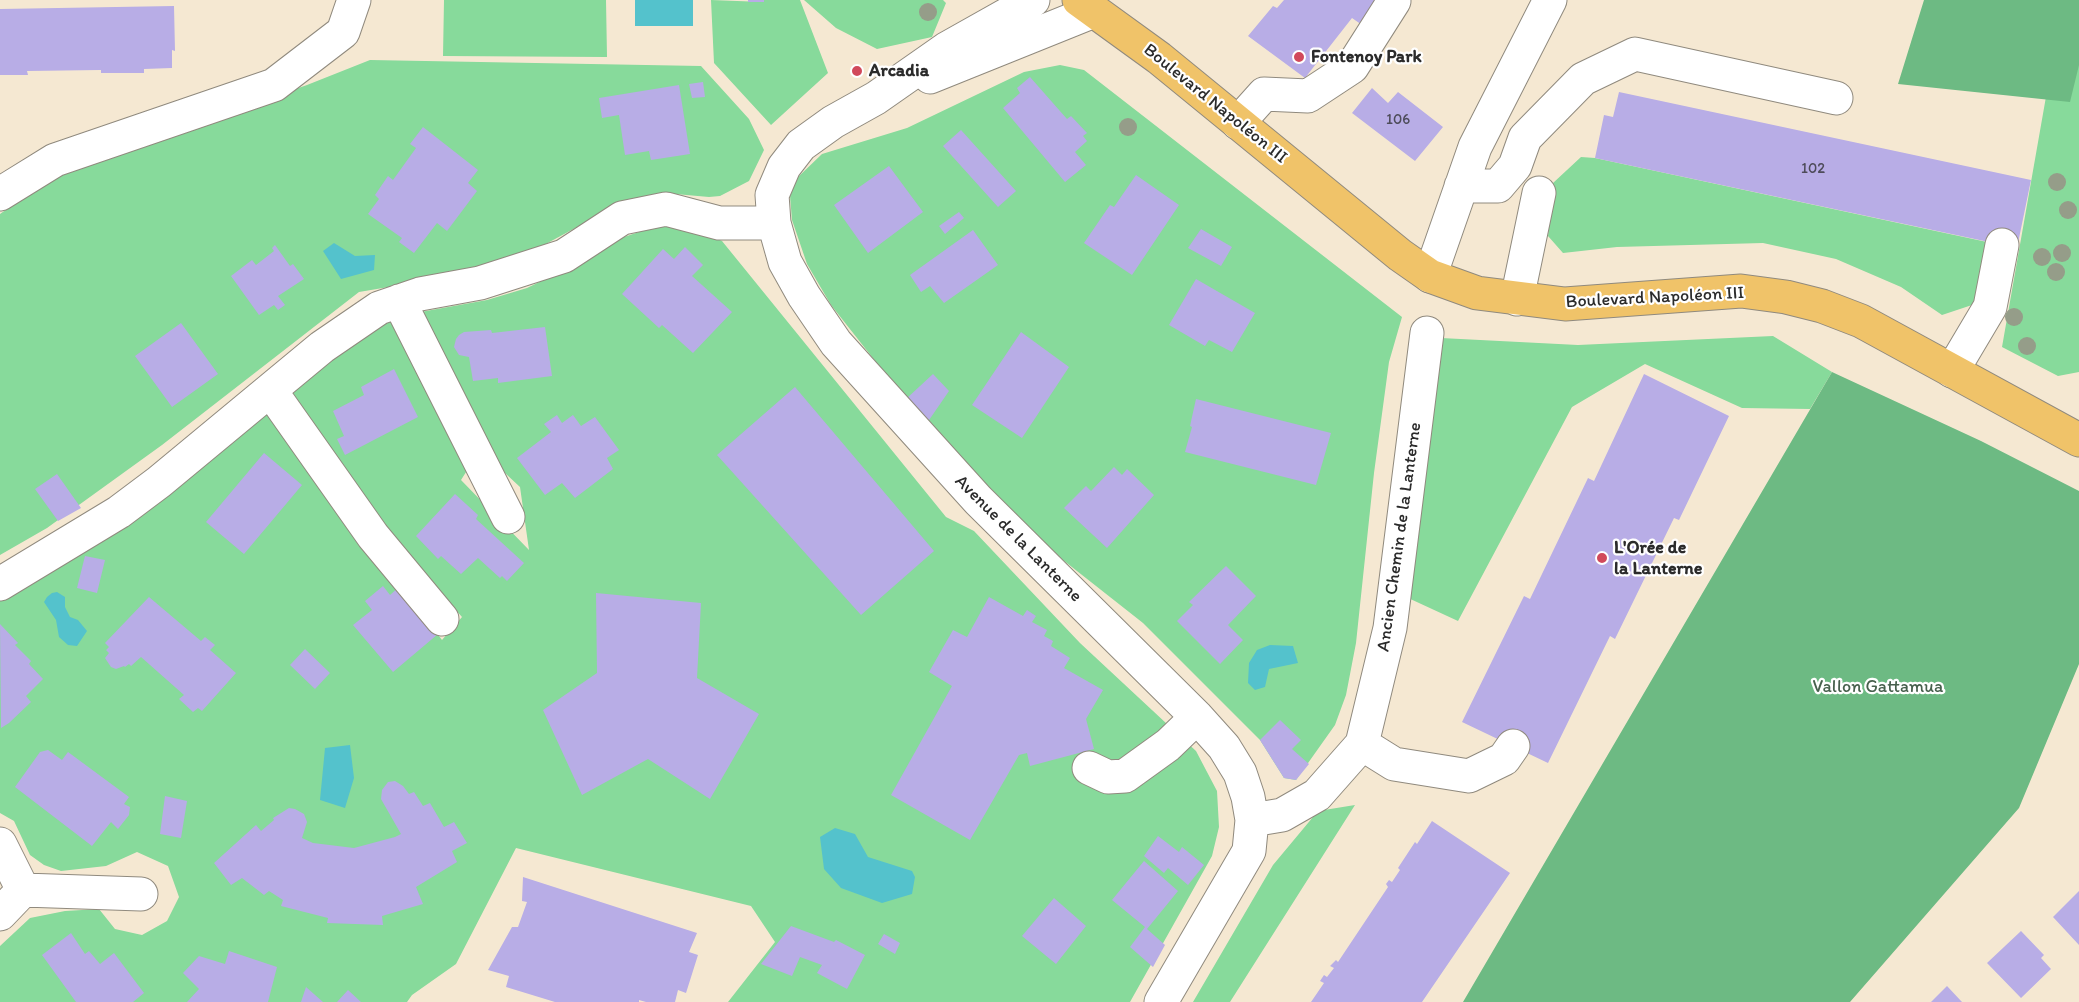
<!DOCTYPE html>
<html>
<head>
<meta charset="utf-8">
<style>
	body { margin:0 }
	canvas { display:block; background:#f5e8d2 }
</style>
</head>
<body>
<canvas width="2079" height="1002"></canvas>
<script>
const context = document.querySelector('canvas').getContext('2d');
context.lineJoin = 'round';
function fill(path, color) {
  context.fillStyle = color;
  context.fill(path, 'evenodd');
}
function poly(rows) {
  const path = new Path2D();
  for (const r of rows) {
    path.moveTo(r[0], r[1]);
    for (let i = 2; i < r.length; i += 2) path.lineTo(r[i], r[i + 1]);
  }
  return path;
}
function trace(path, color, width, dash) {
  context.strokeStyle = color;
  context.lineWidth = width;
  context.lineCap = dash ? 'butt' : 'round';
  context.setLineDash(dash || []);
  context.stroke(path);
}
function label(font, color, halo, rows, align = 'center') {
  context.font = font + ' Itim,sans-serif';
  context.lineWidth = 4.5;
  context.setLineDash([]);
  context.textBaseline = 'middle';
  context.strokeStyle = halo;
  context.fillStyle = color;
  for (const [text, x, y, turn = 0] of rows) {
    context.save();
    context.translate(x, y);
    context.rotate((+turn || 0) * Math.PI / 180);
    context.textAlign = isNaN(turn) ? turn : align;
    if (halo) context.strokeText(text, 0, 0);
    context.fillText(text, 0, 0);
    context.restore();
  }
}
fill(poly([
	[444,0,606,0,607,57,443,56],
	[711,0,763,2,764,0,800,0,828,73,771,125,714,63],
	[804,0,943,0,946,3,932,37,877,49,836,28],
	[2063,0,2079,0,2079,372,2058,376,2002,347],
	[370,60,701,66,749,119,764,150,749,181,720,196,709,197,664,193,627,202,590,220,520,258,466,274,359,292,162,445,47,528,0,555,0,214,56,174,307,85],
	[1060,65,1084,70,1402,317,1389,362,1374,473,1356,643,1346,695,1335,725,1296,780,1284,778,1260,740,1143,623,1063,560,939,442,831,305,807,264,792,220,790,196,797,178,822,154,907,128,1024,72],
	[1581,157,1595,158,1987,242,1978,303,1942,315,1901,287,1836,259,1763,243,1617,247,1563,253,1548,236,1553,183],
	[654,227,690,227,722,241,946,517,974,531,1080,643,1196,751,1217,791,1219,827,1212,856,1130,1002,728,1002,775,942,751,906,516,848,456,964,412,995,407,1002,0,1002,0,946,30,918,65,911,99,909,115,929,142,935,167,921,179,897,168,866,137,852,106,866,61,871,44,865,30,855,14,821,0,813,0,590,265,406,442,640,462,617,384,529,281,394,374,321,397,319,473,461,461,480,529,550,520,487,477,447,415,313,487,300,527,288,564,270,624,237],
	[1773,336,1832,372,1810,409,1742,408,1645,364,1572,407,1458,621,1406,597,1441,338,1578,345],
	[1355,805,1230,1002,1193,1002,1273,865,1318,811]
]), '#87da9b');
fill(poly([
	[1924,0,2079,0,2079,65,2070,102,1898,84],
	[1832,372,1981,441,2079,491,2079,664,2019,808,1850,1002,1463,1002]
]), '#6dba83');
fill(poly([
	[635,0,693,0,693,26,635,26],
	[334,243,355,256,375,255,374,270,341,279,323,251],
	[57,592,65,597,65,607,70,617,78,620,87,631,77,646,68,645,59,637,56,620,44,602,47,597,52,593],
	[1270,645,1293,646,1298,663,1269,669,1265,687,1255,690,1248,683,1249,663,1257,650],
	[350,745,354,778,345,808,320,800,325,748],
	[835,828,855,834,868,857,912,871,915,877,912,894,882,903,841,888,824,869,820,837]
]), '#54c2cc');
fill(poly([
	[748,0,764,0,764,2,748,2],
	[1284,0,1376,0,1362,25,1352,18,1305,78,1248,36,1273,6,1277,8],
	[174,6,175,51,172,50,172,68,144,69,144,73,101,73,101,70,27,71,28,75,0,75,0,9],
	[1030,77,1067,119,1071,116,1087,133,1083,136,1087,141,1075,152,1086,165,1065,182,1003,108,1020,93,1017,88],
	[703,82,705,97,692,98,689,84],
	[679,85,690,154,651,160,649,151,625,155,619,115,602,118,599,98],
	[1372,88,1388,103,1398,92,1443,127,1415,161,1352,113],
	[1619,92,2031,180,2017,248,1595,158,1604,115,1613,117],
	[423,127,478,170,468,183,477,191,447,231,437,223,414,253,399,242,402,238,368,214,379,199,375,195,388,176,393,180,416,148,410,144],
	[961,130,1016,191,998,207,943,146],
	[889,166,923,212,868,253,834,205],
	[1136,175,1179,205,1132,275,1084,243,1110,205,1114,207],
	[959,212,964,218,945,234,939,226],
	[1201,229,1232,247,1221,266,1188,248],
	[973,230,998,265,944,303,930,286,921,292,910,275],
	[275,245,290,266,293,264,304,279,278,296,285,305,278,310,274,305,259,315,231,276,252,260,256,265,274,251,272,248],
	[685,247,703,265,692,276,732,312,693,353,662,325,659,328,622,294,663,249,674,259],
	[1196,279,1255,313,1232,352,1209,340,1205,346,1169,325],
	[181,323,218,374,172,407,135,356],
	[545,327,552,376,498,383,498,378,473,381,469,357,459,355,454,347,456,339,459,335,464,332,491,330,492,333],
	[1021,332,1069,367,1022,438,972,405],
	[394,369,418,417,345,455,337,439,344,436,333,411,364,395,361,387],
	[933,374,949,391,927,423,906,399],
	[1644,374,1729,416,1679,520,1674,518,1615,639,1610,636,1548,763,1462,722,1524,596,1530,599,1588,478,1594,481],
	[795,387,934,551,861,615,717,455],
	[1196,399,1331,433,1316,485,1185,452,1192,427,1190,426],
	[557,415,562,423,573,415,581,426,595,417,619,450,607,458,613,469,575,498,562,483,545,495,517,458,551,432,544,424],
	[264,453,302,485,244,554,206,522],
	[1114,467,1122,475,1127,469,1154,495,1107,548,1064,508,1086,486,1091,491],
	[57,474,81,508,58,521,35,489],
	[455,494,478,515,476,519,524,563,507,581,502,576,500,578,478,558,461,574,441,556,438,559,416,536],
	[85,556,105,560,97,593,77,588],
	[1226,566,1256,596,1228,625,1243,640,1220,664,1177,621,1193,605,1189,602],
	[383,586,390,595,399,587,438,634,393,672,353,625,372,610,365,601],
	[596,593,701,603,697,678,759,714,710,799,648,759,582,795,543,710,597,673],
	[149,597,201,641,205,637,215,645,210,650,236,673,202,711,198,708,193,712,179,699,184,695,141,657,131,666,129,664,125,667,124,666,116,669,111,667,105,658,109,653,106,650,109,647,105,643],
	[989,597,1023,616,1027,610,1036,616,1032,622,1047,630,1044,636,1053,641,1051,646,1070,658,1064,668,1103,690,1086,719,1094,749,1030,766,1027,753,1019,755,970,840,891,795,952,686,929,672,953,630,967,637],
	[0,624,18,643,15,645,31,661,29,664,43,679,26,696,31,702,9,723,1,728],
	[305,649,330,673,315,689,290,665],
	[1280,720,1301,740,1292,749,1309,764,1296,780,1284,778,1260,740],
	[48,750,62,760,68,752,129,797,124,804,130,807,129,815,118,829,111,822,92,846,15,787,40,752],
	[395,781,403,786,409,794,414,792,423,806,430,803,444,827,454,822,467,843,452,851,457,862,416,887,423,904,382,916,383,925,327,923,328,918,281,906,283,900,269,891,264,895,242,878,231,885,214,863,256,825,261,831,274,820,273,818,289,808,295,809,304,814,307,822,302,838,313,843,354,848,395,837,401,834,381,799,382,790,388,782],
	[165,796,187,801,181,838,160,834],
	[1432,821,1510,873,1422,1002,1311,1002,1324,983,1320,981,1324,975,1327,977,1334,968,1330,966,1336,960,1338,962,1388,887,1386,884,1389,880,1392,882,1400,870,1398,868,1415,842,1417,844],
	[1158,836,1179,852,1182,847,1204,865,1188,885,1168,868,1164,873,1144,856],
	[1144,861,1178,891,1147,929,1165,945,1153,967,1130,947,1145,927,1112,900],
	[523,877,697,933,689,952,698,955,686,993,678,990,675,1002,646,1002,639,1000,639,1002,555,1002,506,987,509,976,488,970,512,927,518,927,527,902,522,901],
	[2079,891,2079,945,2053,917],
	[1054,898,1086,926,1056,964,1022,936],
	[791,926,834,942,836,940,865,955,847,989,817,973,822,965,800,957,792,976,761,964],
	[2021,931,2044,955,2041,958,2051,969,2021,998,1987,963],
	[71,933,85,954,89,951,100,964,114,953,144,993,133,1002,76,1002,42,955],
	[884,934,900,943,895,954,878,944],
	[229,951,277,967,268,1002,187,1002,199,989,183,973,199,956,225,964],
	[1947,986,1962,1002,1931,1002],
	[306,987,323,1002,301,1002],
	[348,990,361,1002,337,1002]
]), '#b8ade6');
const minor = poly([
	[1033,0,946,49,876,98,833,122,801,145,784,167,772,195,774,223,785,262,804,296,836,343,978,500,1197,717,1224,747,1240,773,1248,797,1252,820,1249,851,1161,1002],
	[930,77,1094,11],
	[1238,123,1264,94,1308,96,1352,67,1394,1],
	[1461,186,1498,186,1515,166,1525,138,1583,79,1635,54,1836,98],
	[0,194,55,160,274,85,343,32,354,0],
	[1430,276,1475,147,1550,0],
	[1517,299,1539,193],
	[399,301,508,517],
	[1952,371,1990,307,2002,245],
	[270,390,373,536,442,619],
	[0,584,119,512,159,482,322,347,379,308,420,294,480,283,564,256,622,218,666,209,719,223,774,223],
	[1362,744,1394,764,1469,776,1504,759,1513,746],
	[1089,768,1108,777,1125,776,1168,745,1197,717],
	[1252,820,1282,815,1317,795,1362,744,1390,628,1427,333],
	[0,844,23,890,0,914],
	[23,890,141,894]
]);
const major = poly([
	[1079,0,1159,58,1400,255,1430,276,1477,293,1565,304,1741,291,1786,297,1822,306,1861,321,2079,440]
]);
trace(minor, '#908a7e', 35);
trace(major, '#908a7e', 35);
trace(minor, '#fff', 33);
trace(major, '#f0c369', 33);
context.fillStyle = '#959d89';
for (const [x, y] of [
	[928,12],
	[1128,127],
	[2057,182],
	[2068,210],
	[2062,253],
	[2042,257],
	[2056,272],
	[2014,317],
	[2027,346]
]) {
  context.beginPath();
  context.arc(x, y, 9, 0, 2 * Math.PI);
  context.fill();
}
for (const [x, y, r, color] of [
	[1299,57,6,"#d1495b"],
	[857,71,6,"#d1495b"],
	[1602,558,6,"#d1495b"]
]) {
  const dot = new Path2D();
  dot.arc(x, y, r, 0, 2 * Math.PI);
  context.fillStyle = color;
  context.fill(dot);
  trace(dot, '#fff', 2);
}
label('15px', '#4e4c5a', null, [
	["106",1398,120],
	["102",1813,169]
]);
label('bold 18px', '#2b2b2b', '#fff', [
	["Fontenoy Park",1311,57],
	["Arcadia",869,71],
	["L'Orée de",1614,548],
	["la Lanterne",1614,569]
], 'left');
label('18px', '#2b2b2b', '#fff', [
	["Boulevard Napoléon III",1215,104,39],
	["Boulevard Napoléon III",1655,298,-3],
	["Ancien Chemin de la Lanterne",1400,537,-82],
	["Avenue de la Lanterne",1018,539,45]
]);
label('18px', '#47604d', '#fff', [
	["Vallon Gattamua",1878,687]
]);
</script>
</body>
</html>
